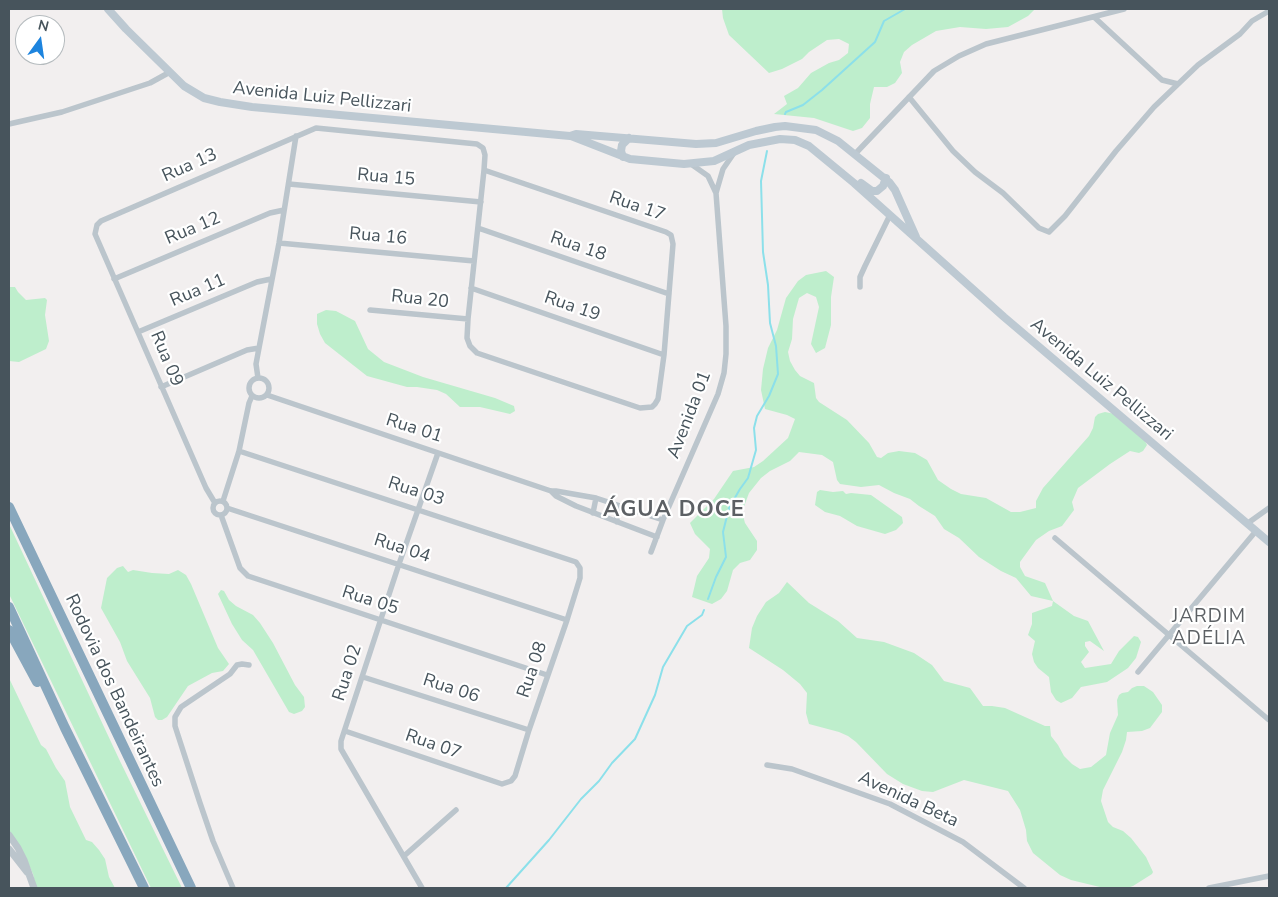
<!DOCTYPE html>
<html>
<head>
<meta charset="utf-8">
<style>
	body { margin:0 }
	#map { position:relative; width:1278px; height:897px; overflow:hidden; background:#f2efef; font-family:"Nunito Sans",sans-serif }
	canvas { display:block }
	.frame { position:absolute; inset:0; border:10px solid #47545c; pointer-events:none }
	.north { position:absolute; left:15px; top:15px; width:50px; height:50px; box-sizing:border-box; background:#fff; border:1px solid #b5bbbe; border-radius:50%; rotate:14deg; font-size:14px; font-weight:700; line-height:20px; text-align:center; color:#47545c }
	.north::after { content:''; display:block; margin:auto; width:18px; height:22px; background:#1d84de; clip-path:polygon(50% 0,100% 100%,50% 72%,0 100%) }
</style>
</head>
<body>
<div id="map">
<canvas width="1278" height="897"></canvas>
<div class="frame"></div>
<div class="north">N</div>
</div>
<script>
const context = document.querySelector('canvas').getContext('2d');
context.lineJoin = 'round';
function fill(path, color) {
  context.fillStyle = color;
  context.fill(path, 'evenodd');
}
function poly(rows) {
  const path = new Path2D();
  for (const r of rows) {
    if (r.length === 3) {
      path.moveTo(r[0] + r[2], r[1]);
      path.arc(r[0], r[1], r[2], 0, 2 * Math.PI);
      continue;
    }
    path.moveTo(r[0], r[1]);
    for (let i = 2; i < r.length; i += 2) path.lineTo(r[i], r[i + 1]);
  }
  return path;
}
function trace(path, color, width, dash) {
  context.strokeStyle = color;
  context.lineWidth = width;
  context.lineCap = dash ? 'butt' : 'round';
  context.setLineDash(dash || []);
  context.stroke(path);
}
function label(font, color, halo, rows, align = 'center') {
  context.font = font + ' "Nunito Sans",sans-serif';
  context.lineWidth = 4.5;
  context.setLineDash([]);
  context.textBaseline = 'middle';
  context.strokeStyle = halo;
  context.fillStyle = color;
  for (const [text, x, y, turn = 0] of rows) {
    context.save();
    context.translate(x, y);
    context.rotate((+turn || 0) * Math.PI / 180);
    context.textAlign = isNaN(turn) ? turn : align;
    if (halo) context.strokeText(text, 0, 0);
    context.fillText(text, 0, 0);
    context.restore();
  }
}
fill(poly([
	[722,9,1035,9,1028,16,1008,27,986,29,960,27,936,31,912,45,904,52,900,62,902,73,895,83,887,87,874,87,870,104,870,118,862,128,853,131,814,118,774,114,787,104,784,96,798,88,811,73,829,63,839,60,848,53,849,44,839,39,827,40,809,52,802,59,782,69,769,73,729,35,723,18],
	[826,271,834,277,831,297,831,325,825,348,816,353,811,344,819,307,816,297,807,293,799,298,793,319,792,339,788,352,790,361,795,370,800,376,814,383,816,398,819,402,847,420,869,443,877,457,881,458,888,453,899,451,915,453,927,460,938,480,951,489,961,494,986,498,1011,512,1020,512,1036,508,1036,501,1043,488,1089,436,1093,428,1095,417,1098,414,1105,412,1115,414,1143,437,1147,445,1143,451,1139,453,1130,451,1110,464,1078,488,1072,502,1074,510,1062,526,1049,531,1036,540,1020,562,1020,567,1025,576,1045,583,1053,601,1074,616,1088,621,1104,651,1090,641,1085,642,1085,646,1089,652,1081,662,1085,668,1111,664,1119,651,1134,636,1138,637,1141,642,1136,658,1128,668,1107,682,1081,687,1072,698,1061,703,1056,700,1051,692,1049,677,1038,668,1034,662,1032,654,1035,641,1028,635,1032,624,1032,613,1052,606,1053,601,1031,596,1016,578,1001,571,979,557,959,538,944,529,935,516,919,506,910,499,894,493,879,485,861,487,840,484,837,480,833,462,822,455,799,452,790,461,770,471,761,478,749,493,742,512,745,523,757,541,757,550,750,560,740,563,733,570,727,591,721,599,712,604,692,597,697,576,709,558,710,549,695,534,690,523,714,499,733,471,754,467,763,461,788,438,795,419,787,415,765,409,761,390,763,369,768,348,777,330,786,298,798,281,806,275],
	[9,287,15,287,18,292,26,300,45,298,47,300,45,315,49,341,46,349,19,362,9,361],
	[326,310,336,311,355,321,368,349,384,362,423,377,495,398,514,406,515,411,510,414,480,407,460,407,446,394,437,390,417,387,407,387,367,376,325,343,320,334,317,324,317,314],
	[820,490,833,492,843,491,846,494,851,493,871,495,902,517,903,523,896,530,885,534,857,526,840,516,825,512,815,505,817,492],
	[9,524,119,759,182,888,151,888,9,594],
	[123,566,128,572,133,570,152,573,169,574,178,570,186,575,191,584,218,648,229,664,223,671,212,673,188,686,167,717,162,720,158,720,155,717,150,698,127,661,120,642,101,608,107,578,117,568],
	[787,582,809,603,838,621,857,638,884,642,914,653,932,665,944,681,970,688,983,706,992,706,1005,708,1045,726,1050,726,1051,736,1058,745,1064,756,1072,764,1080,769,1091,767,1106,755,1110,733,1118,715,1117,700,1119,695,1122,693,1128,692,1132,688,1137,686,1144,686,1153,692,1162,705,1162,712,1150,728,1142,731,1127,732,1126,740,1122,752,1103,790,1101,801,1108,822,1113,827,1123,831,1131,838,1146,857,1153,872,1152,874,1133,886,1127,888,1104,888,1071,880,1060,875,1033,853,1027,841,1026,830,1020,810,1008,791,964,780,933,792,922,791,903,784,887,774,856,742,848,736,839,732,809,724,806,713,807,693,800,684,783,670,749,648,752,628,757,616,766,602,779,593],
	[221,590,224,591,229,600,236,606,253,615,260,623,273,643,295,685,304,697,305,707,302,711,294,714,289,712,253,650,242,640,232,624,218,594],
	[9,678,41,745,46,749,56,768,65,781,70,807,86,840,92,842,99,850,105,859,109,877,115,888,36,888,33,874,20,846,9,832]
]), '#beeecc');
trace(poly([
	[785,114,786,112,803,105,822,90,875,42,884,21,905,9],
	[708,599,716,577,726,557,723,532,729,508,740,489,748,478,756,450,754,428,757,416,769,396,778,374,776,346,770,323,768,285,763,252,761,181,767,151],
	[506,888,549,840,581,799,599,781,612,763,635,739,655,695,663,667,687,626,702,615,704,610]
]), '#8ce0ea', 2);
trace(poly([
	[1094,17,1162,80,1178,84],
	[909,97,953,151,975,172,1003,193,1039,228,1049,232,1065,216,1116,151,1154,107,1198,65,1240,34,1252,21,1269,11],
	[9,124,62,112,150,83,170,72],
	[855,154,934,71,959,56,986,44,1124,9],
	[691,164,708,176,716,193],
	[289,184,481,202],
	[478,228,669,294],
	[279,243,474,261],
	[114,279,270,213,284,210],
	[860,287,860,277,865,266,890,215],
	[471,288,664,355],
	[370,310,468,319],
	[138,332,257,282,271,279],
	[259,388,10],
	[258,378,256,364,259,348,279,243,296,136],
	[161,387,247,350,259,348],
	[267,395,551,491,556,491,596,498,663,520],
	[239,451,576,562,580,568,580,578,567,620,529,730,515,776,511,781,502,784,345,731],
	[551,491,556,496,576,506,657,537],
	[220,508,7],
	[223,501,239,451,249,403,252,396],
	[215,503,206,488,95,234,97,225,101,221,316,128,477,144,483,148,485,155,484,170,468,319,467,338,470,346,477,353,640,408,652,407,655,404,658,399,664,355,673,244,671,235,666,232,484,170],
	[227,508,567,620],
	[593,513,596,498],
	[221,515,240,568,248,576,547,675],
	[617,522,617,513,622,507],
	[1248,523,1269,508],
	[1055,538,1269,720],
	[651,552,663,520,718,394,724,373,726,354,726,326,716,193,723,169,734,153],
	[1138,672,1256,531],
	[363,677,529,730],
	[767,765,792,769,890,804,963,842,1024,888],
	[404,856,456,810],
	[233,888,213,841,200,803,175,726,175,717,181,707,230,674,237,665,242,664,249,665],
	[422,888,341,749,341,741,399,564,438,453],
	[1209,888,1269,876]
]), '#bbc5cc', 5.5);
trace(poly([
	[9,835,18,848,24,860,34,888],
	[9,849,27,872]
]), '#bbc5cc', 7);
trace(poly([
	[108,9,126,29,184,86,204,98,220,102,252,107,570,136,576,134,696,144,716,143,756,131,775,127,785,126,816,130,838,141,889,182,895,190,916,237],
	[571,136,630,159,684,164,714,161,749,145,780,139,795,140,809,146,854,183,1004,317,1269,542],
	[623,157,621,151,622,145,629,138],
	[861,183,872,191,877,191,883,186,886,178]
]), '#bdc9d2', 8);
trace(poly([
	[9,507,191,888],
	[9,607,65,728,144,888],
	[9,630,37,682]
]), '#88a7bd', 10);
label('18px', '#47545c', '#fff', [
	["Avenida Luiz Pellizzari",322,98,6],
	["Rua 13",190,166,-24],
	["Rua 15",386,178,5],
	["Rua 17",637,207,19],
	["Rua 12",193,229,-23],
	["Rua 16",378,237,5],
	["Rua 18",578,247,19],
	["Rua 11",198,291,-23],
	["Rua 20",420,300,6],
	["Rua 19",572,307,19],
	["Rua 09",166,359,67],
	["Avenida Luiz Pellizzari",1101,380,40],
	["Avenida 01",690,415,-69],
	["Rua 01",414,429,18],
	["Rua 03",416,492,18],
	["Rua 04",402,549,18],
	["Rua 05",370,601,18],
	["Rua 08",533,670,-71],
	["Rua 02",348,673,-72],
	["Rua 06",451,689,18],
	["Rodovia dos Bandeirantes",114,691,65],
	["Rua 07",433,745,19],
	["Avenida Beta",908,800,25]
]);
context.letterSpacing = '1px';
label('19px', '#5c6064', '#fff', [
	["JARDIM",1209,617],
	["ADÉLIA",1209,639]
]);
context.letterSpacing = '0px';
context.letterSpacing = '1px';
label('bold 22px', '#5c6064', '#fff', [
	["ÁGUA DOCE",674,511]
]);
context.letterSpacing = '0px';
</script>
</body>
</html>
